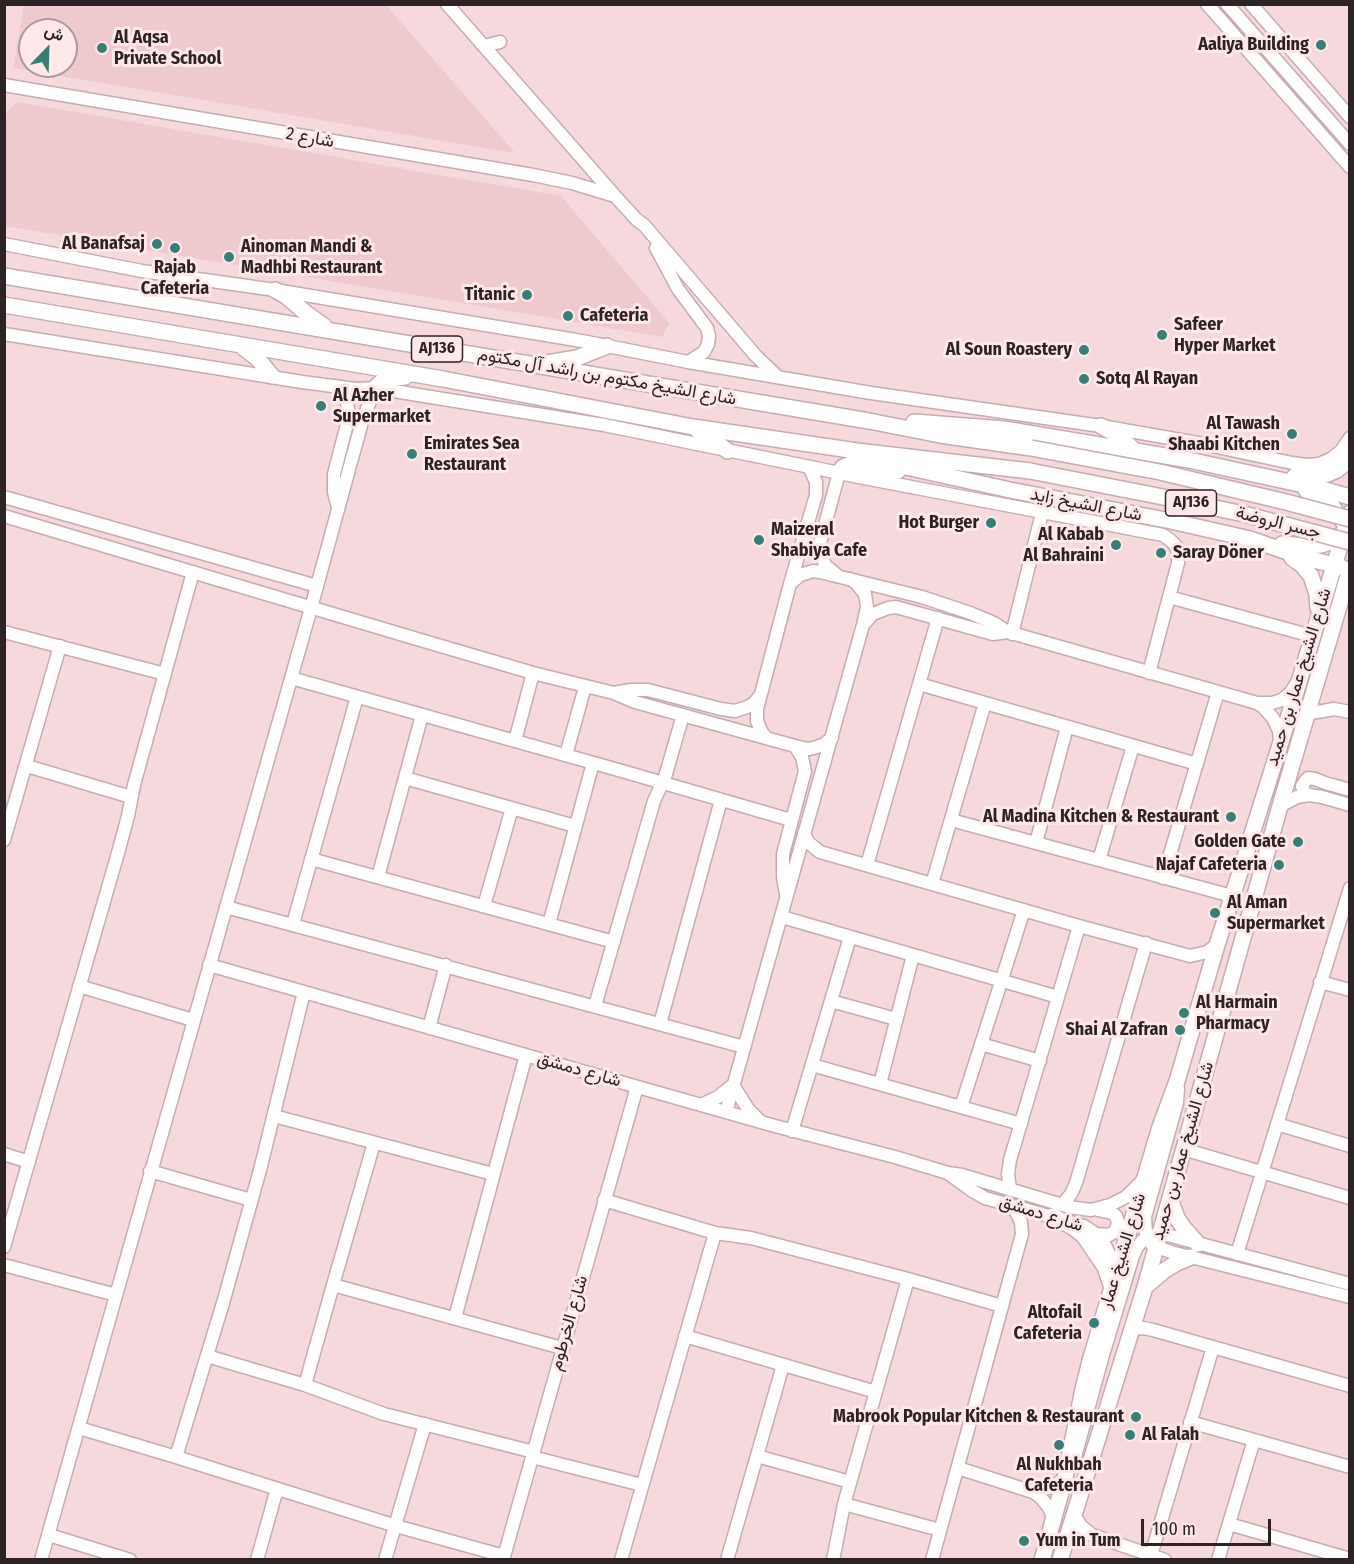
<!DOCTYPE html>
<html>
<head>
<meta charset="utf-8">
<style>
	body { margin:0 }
	#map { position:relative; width:1354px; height:1564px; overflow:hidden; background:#f5d9dc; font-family:"Fira Sans Condensed",Vazirmatn,sans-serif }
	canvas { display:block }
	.frame { position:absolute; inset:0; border:6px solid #2d2324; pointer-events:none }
	.north { position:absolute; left:18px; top:18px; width:60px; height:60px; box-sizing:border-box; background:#ffe8ea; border:2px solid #ab999b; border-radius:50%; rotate:23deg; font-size:16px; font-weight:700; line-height:24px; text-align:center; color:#2d2324 }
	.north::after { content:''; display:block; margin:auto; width:21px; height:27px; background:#387e76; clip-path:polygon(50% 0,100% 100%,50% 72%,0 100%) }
	.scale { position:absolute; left:1141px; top:1519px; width:130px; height:27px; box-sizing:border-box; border:3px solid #2d2324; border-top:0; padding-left:8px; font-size:18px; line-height:21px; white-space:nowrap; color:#2d2324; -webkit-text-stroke:4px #ffe8ea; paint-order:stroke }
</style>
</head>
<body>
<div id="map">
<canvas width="1354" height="1564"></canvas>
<div class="frame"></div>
<div class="north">ش</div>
<div class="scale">100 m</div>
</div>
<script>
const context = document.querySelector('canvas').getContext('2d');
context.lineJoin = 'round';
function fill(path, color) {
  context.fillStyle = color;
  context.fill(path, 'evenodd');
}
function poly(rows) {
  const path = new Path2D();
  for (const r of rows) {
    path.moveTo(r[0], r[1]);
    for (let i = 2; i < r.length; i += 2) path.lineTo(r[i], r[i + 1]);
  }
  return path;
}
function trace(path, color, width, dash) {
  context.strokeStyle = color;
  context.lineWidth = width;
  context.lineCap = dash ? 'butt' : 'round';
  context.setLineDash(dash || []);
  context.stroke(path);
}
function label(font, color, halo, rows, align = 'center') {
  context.font = font + ' "Fira Sans Condensed",Vazirmatn,sans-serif';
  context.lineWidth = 6;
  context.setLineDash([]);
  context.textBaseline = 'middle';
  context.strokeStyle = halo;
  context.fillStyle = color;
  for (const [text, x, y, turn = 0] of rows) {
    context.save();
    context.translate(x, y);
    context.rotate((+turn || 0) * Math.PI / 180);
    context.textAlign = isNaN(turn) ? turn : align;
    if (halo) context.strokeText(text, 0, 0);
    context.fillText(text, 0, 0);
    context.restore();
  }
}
fill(poly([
	[24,5,386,5,515,153,13,68],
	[30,30,66,30,66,66,30,66],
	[17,102,561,196,669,323,662,337,5,226,5,125,7,111]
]), '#eecacf');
const minor = poly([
	[447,4,615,196,637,220,644,225,756,356,778,377],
	[1207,4,1350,167],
	[1227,4,1350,144],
	[1251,4,1350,117],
	[484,46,500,42],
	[4,85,533,175,572,183,615,196],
	[4,244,142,271,275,290,582,341,688,362,871,393,1101,426,1198,443,1292,463,1306,465,1319,464,1331,459,1341,451,1350,438],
	[656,248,678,289,707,328,709,336,708,344,704,352,688,362],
	[4,334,302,382,356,389,375,388,604,425,864,478,1163,535,1170,540,1176,546,1178,554,1178,563,1149,673],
	[336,386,346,398,348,409,347,424,334,474,334,492,338,508],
	[4,497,317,586],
	[4,516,417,639,533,673,614,693,635,702,795,746,808,749,814,748,824,744,832,738],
	[837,575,825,565,820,551,820,543,839,473],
	[790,584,800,575,813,571,820,572,922,597,970,613,994,623,1008,632,1257,703,1272,703,1282,700,1291,692,1296,684],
	[1169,597,1312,636],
	[863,625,873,614,888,608,896,607,993,634,1008,632],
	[4,632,165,674],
	[1012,634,1042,513],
	[291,678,622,771,791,820],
	[919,684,1197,764],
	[614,693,631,690,648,690,721,709,735,711,747,707,753,704,760,696],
	[1257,703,1263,707,1273,718,1279,731,1280,741],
	[1306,714,1334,709,1350,712],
	[766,737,762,733,757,721,757,709,790,584,816,495,816,482,809,467],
	[515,741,533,673],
	[566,755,585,687],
	[27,766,131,797],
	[405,778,575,826],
	[1309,795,1304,792,1302,786,1306,780,1308,778,1315,779,1325,783,1350,790],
	[1280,806,1297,797,1309,795,1322,797,1350,805],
	[951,820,1232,896],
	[804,834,809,843,820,852,1079,926,1190,956,1207,952,1217,945],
	[4,840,60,646],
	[1036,843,1067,727],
	[311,859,614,942],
	[1099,860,1133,746],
	[867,865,938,618],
	[378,877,422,715],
	[1163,878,1218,692],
	[932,884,985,703],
	[786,894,783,877,783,854,805,771,802,757,795,746],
	[484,906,512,808],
	[226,907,744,1047],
	[782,917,1058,997],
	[293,924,357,697],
	[549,924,593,763],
	[209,965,775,1126,895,1157,948,1173,962,1175,1069,1207,1091,1210,1110,1205,1126,1197,1143,1180],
	[1320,982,1350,990],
	[79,986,193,1020],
	[831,1001,896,1019],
	[595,1006,654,801,665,777,683,715],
	[660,1024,721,800],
	[429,1028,446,965],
	[981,1044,1040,1061],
	[812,1065,1021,1124],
	[880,1084,913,955],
	[1178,1088,1177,1103,1145,1217,1146,1234,1152,1245,1171,1252,1350,1297],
	[701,1105,718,1097,733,1085,748,1109,760,1121],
	[961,1107,1024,910],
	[726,1112,863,625,867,607,865,594,856,583,850,579],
	[274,1116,493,1174],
	[1277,1124,1350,1146],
	[792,1131,850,937],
	[1183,1149,1350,1198],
	[4,1154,29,1162],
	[150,1171,251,1200],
	[949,1174,971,1190,985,1198,1084,1226,1096,1234,1104,1243,1117,1271],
	[1010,1189,1008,1174,1010,1160,1079,926],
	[604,1200,715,1233,751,1238,908,1279,1002,1306],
	[1062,1205,1071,1194,1076,1183,1146,943],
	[1096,1234,1109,1235,1114,1232,1117,1227,1118,1222,1116,1216,1112,1213,1098,1210],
	[4,1247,118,853,128,816,134,785,193,572],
	[1237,1254,1350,888],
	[4,1265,116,1295],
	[333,1285,562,1348],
	[455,1318,526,1055],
	[1132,1329,1143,1328,1153,1330,1350,1386],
	[685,1336,876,1392],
	[207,1356,305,1385,384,1414,534,1452],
	[305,1385,333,1285,374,1143],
	[1190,1422,1350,1467],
	[79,1428,176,1457,223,1303,260,1170,304,992],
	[757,1456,850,1482],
	[176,1457,396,1526,504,1556],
	[532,1457,642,1485],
	[1075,1457,1103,1355,1133,1256,1137,1247,1143,1240,1160,1233,1350,1284],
	[958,1468,1033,1492,1039,1496,1048,1506,1054,1519],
	[1033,1492,1052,1487,1061,1481,1066,1475],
	[844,1504,940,1530],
	[1074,1515,1081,1526,1092,1535,1165,1560],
	[1229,1524,1350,1559],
	[49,1535,130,1560],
	[1151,1555,1213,1347],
	[41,1560,311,608,362,422,375,388],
	[257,1560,277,1489],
	[385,1560,425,1424],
	[503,1560,637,1087],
	[621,1560,715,1233],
	[727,1560,783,1365],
	[833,1560,844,1504,908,1279],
	[932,1560,1022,1234,1021,1222,1013,1206],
	[1218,1560,1254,1440]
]);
const major = poly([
	[4,276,869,421,940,435,1031,448],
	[275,290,286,296,307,314,324,326],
	[4,305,443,379,693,427,857,451,1030,471],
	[244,348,258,359,272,376],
	[547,363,577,358,607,346],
	[375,388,380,383,388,379,405,377],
	[914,422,1004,429,1189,460,1322,489,1350,497],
	[1101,426,1119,436,1135,451],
	[696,429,728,451],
	[888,463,1010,490,1171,521,1250,539,1299,556,1341,567],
	[839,473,843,467,851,464,861,465,898,471],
	[1295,476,1310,477,1328,474,1337,470,1350,459],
	[1306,490,1332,506,1344,523],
	[1282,544,1306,546,1321,545,1331,542,1342,534],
	[1292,558,1302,565,1311,576,1317,594,1318,608],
	[1170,1198,1177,1218,1183,1227,1198,1244],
	[1053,1216,1074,1228,1084,1236,1105,1267,1112,1288],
	[1145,1287,1165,1270,1175,1264,1191,1257],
	[1042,1560,1065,1478,1083,1389,1090,1361,1160,1127,1177,1081,1217,945,1280,745,1350,513],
	[1060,1560,1145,1287,1280,806,1350,569]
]);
trace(minor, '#c7acaf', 15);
trace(major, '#c7acaf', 18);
trace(minor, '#fff', 12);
trace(major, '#fff', 15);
const majorBridge = poly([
	[1031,448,1160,472,1286,502,1350,519],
	[1030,471,1158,496,1244,514,1350,542]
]);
trace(majorBridge, '#c7acaf', 18, []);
trace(majorBridge, '#fff', 15);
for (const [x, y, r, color] of [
	[1321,45,6,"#387e76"],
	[102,48,6,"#387e76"],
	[157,244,6,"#387e76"],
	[175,248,6,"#387e76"],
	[229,257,6,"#387e76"],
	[527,295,6,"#387e76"],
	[568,316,6,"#387e76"],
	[1162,335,6,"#387e76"],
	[1084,350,6,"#387e76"],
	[1084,379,6,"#387e76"],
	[321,406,6,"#387e76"],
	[1292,434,6,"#387e76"],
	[412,454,6,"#387e76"],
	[991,523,6,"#387e76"],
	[759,540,6,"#387e76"],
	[1116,545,6,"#387e76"],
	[1161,553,6,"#387e76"],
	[1231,817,6,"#387e76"],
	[1298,842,6,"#387e76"],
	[1279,865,6,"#387e76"],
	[1215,913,6,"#387e76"],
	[1184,1013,6,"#387e76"],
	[1180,1030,6,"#387e76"],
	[1094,1323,6,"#387e76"],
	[1136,1417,6,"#387e76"],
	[1130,1435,6,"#387e76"],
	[1059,1445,6,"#387e76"],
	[1024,1541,6,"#387e76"]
]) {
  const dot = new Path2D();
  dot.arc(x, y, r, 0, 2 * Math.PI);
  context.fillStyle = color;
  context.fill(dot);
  trace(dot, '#ffe8ea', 2);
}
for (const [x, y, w] of [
	[437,349,51],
	[1191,503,51]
]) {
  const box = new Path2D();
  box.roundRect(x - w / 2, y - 13, w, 26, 4.5);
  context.fillStyle = '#ffe8ea';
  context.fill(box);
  trace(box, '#2d2324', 1.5);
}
label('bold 16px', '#2d2324', null, [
	["AJ136",437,349],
	["AJ136",1191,503]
]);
label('bold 18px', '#2d2324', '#ffe8ea', [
	["Al Aqsa",114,38],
	["Private School",114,59],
	["Aaliya Building",1309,45,"right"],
	["Al Banafsaj",145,244,"right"],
	["Ainoman Mandi &",241,247],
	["Madhbi Restaurant",241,268],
	["Rajab",175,268,"center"],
	["Cafeteria",175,289,"center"],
	["Titanic",515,295,"right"],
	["Cafeteria",580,316],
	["Safeer",1174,325],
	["Hyper Market",1174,346],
	["Al Soun Roastery",1072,350,"right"],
	["Sotq Al Rayan",1096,379],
	["Al Azher",333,396],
	["Supermarket",333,417],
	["Al Tawash",1280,424,"right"],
	["Shaabi Kitchen",1280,445,"right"],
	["Emirates Sea",424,444],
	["Restaurant",424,465],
	["Hot Burger",979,523,"right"],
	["Maizeral",771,530],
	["Shabiya Cafe",771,551],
	["Al Kabab",1104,535,"right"],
	["Al Bahraini",1104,556,"right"],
	["Saray Döner",1173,553],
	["Al Madina Kitchen & Restaurant",1219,817,"right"],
	["Golden Gate",1286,842,"right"],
	["Najaf Cafeteria",1267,865,"right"],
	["Al Aman",1227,903],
	["Supermarket",1227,924],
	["Al Harmain",1196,1003],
	["Pharmacy",1196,1024],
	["Shai Al Zafran",1168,1030,"right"],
	["Altofail",1082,1313,"right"],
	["Cafeteria",1082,1334,"right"],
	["Mabrook Popular Kitchen & Restaurant",1124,1417,"right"],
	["Al Falah",1142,1435],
	["Al Nukhbah",1059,1465,"center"],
	["Cafeteria",1059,1486,"center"],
	["Yum in Tum",1036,1541]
], 'left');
label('18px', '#2d2324', '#ffe8ea', [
	["شارع 2",310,138,10],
	["شارع الشيخ مكتوم بن راشد آل مكتوم",607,377,10],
	["شارع الشيخ زايد",1086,505,11],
	["جسر الروضة",1278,523,14],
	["شارع الشيخ عمار بن حميد",1299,677,-73],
	["شارع دمشق",579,1070,16],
	["شارع الشيخ عمار بن حميد",1183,1151,-74],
	["شارع دمشق",1041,1214,17],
	["شارع الشيخ عمار",1123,1251,-73],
	["شارع الخرطوم",569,1323,-74]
]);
</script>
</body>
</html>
